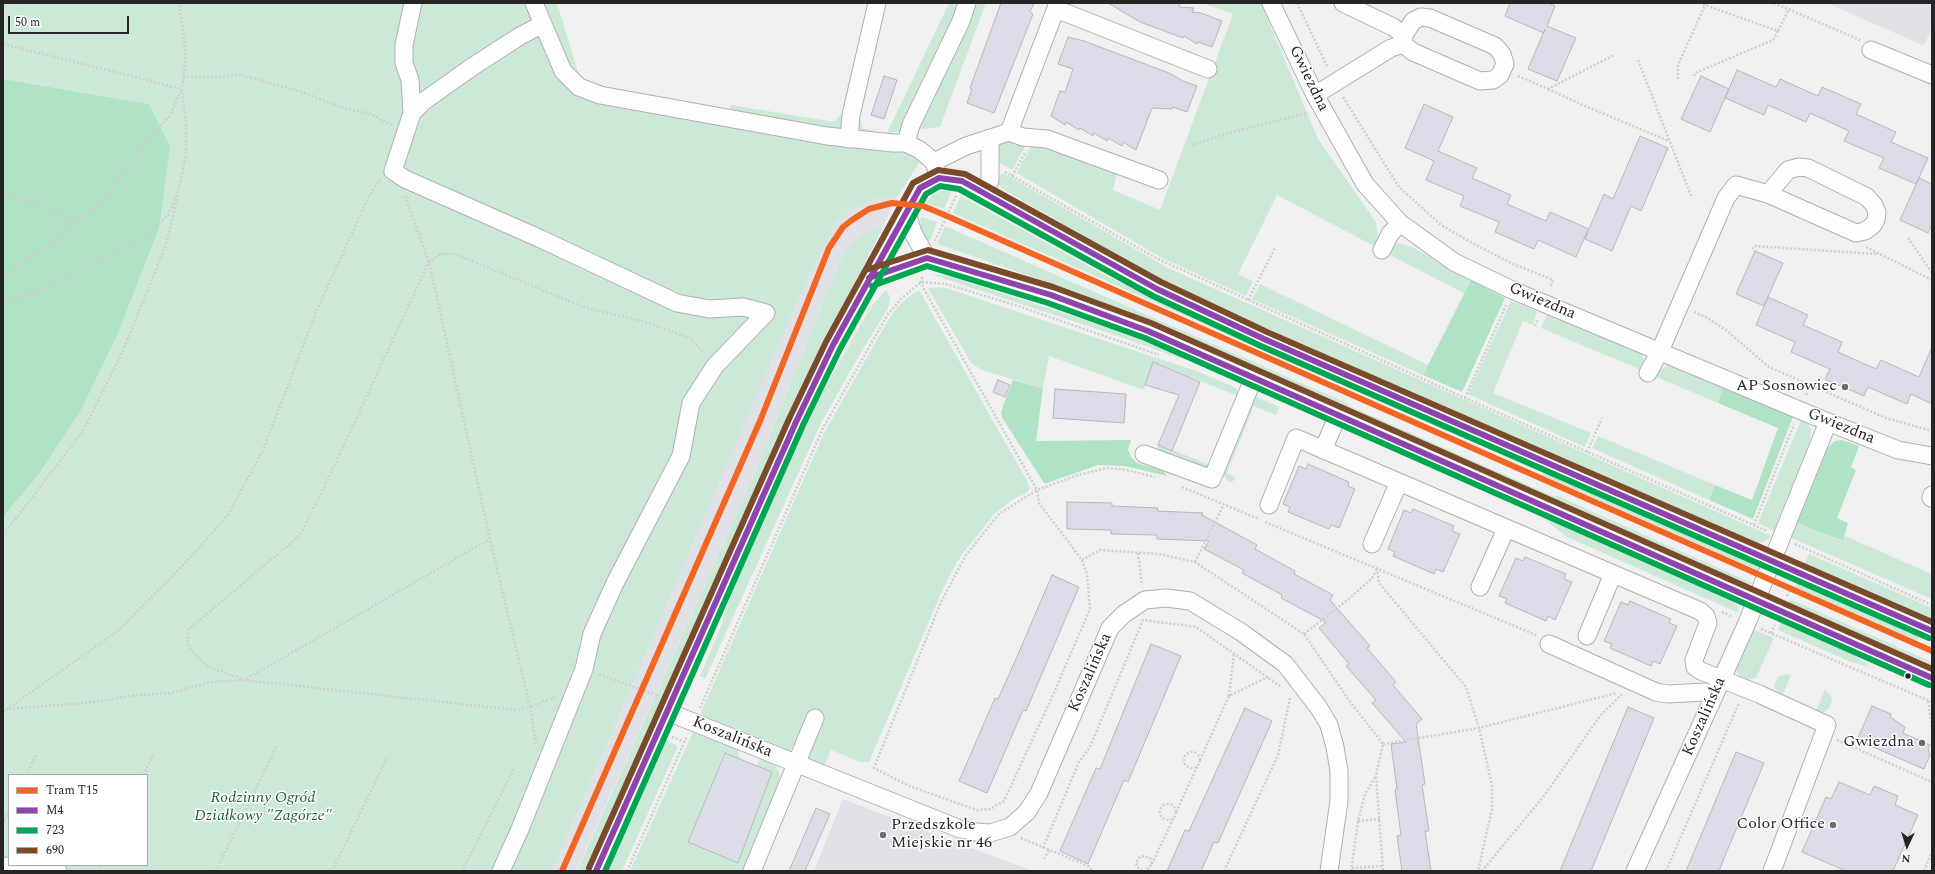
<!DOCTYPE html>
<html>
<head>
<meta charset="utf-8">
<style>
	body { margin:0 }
	#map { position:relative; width:1935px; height:874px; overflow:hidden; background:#f0f0f0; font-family:Spectral,serif }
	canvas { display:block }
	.frame { position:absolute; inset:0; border:4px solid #252526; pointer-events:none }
	.legend { position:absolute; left:8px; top:774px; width:140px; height:92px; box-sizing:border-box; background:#fff; border:1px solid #a8a8a8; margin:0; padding:5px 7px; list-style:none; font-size:12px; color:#252526 }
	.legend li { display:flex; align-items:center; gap:8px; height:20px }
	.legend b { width:20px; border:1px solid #a8a8a8 }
	.north { position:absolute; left:1887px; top:826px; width:40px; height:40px; -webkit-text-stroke:3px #fff; paint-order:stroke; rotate:184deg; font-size:11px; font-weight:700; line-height:16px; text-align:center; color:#252526 }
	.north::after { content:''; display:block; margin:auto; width:14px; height:18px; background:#252526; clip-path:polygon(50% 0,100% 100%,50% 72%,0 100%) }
	.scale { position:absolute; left:8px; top:16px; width:121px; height:18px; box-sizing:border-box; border:2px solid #252526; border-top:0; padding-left:5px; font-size:12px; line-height:14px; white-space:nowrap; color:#252526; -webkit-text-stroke:3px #fff; paint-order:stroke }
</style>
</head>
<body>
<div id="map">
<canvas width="1935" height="874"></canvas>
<div class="frame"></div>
<ul class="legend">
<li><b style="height:5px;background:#f26522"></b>Tram T15</li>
<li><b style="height:5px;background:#8e44ad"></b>M4</li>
<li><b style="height:5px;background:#00a651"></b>723</li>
<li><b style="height:5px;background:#7a4b2a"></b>690</li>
</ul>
<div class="north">N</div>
<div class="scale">50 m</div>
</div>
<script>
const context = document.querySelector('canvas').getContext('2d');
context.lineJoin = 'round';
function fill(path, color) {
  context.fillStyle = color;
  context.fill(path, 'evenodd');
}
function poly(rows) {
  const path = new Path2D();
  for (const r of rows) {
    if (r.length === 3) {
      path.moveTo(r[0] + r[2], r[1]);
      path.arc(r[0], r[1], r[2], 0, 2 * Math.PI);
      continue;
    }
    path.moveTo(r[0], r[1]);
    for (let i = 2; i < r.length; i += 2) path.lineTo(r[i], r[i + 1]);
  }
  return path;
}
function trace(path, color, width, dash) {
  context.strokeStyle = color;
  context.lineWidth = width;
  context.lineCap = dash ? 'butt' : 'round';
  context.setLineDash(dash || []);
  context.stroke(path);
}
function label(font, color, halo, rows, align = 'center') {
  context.font = font + ' Spectral,serif';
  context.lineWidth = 3;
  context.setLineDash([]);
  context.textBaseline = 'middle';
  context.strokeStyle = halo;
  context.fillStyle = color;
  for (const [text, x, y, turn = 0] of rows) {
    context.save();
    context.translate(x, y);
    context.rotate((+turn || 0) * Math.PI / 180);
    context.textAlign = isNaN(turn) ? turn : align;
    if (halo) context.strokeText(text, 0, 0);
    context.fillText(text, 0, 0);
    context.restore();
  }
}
fill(poly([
	[1827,3,1932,3,1932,27,1925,43,1922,45],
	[898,196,883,227,867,232,841,259,756,470,576,871,552,871,798,300,833,226,851,210,876,199],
	[843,799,1032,871,814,871]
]), '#e1e2e7');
fill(poly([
	[3,3,557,3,581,82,730,110,731,105,834,122,841,114,851,115,860,117,862,128,871,130,865,145,903,150,922,158,898,196,876,199,851,210,833,226,798,300,552,871,3,871,3,517,39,474,81,410,117,336,159,229,149,104,3,79],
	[9,775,147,775,147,865,9,865],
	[949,3,986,3,940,127,887,133],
	[1202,3,1261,3,1318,139,1376,222,1378,237,1374,246,1277,195,1238,274,1253,281,1246,296,1162,258,1017,173,1031,146,1046,145,1117,172,1113,190,1160,210,1233,14],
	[1009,141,1026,145,1012,170,993,159,996,143],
	[994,171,999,174,1005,174,1168,268,1771,536,1767,540,1760,543,1749,541,1198,298,1129,262,1003,189,996,181],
	[942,191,952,191,944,209,926,203,934,194],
	[961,196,1108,277,1305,364,1303,368,953,213],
	[921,217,937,222,930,241,924,237,920,230],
	[945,226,1349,404,1348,407,1352,407,1555,497,1556,495,1754,584,1744,584,1634,537,1143,319,1074,291,937,244],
	[883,227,796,399,588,871,577,871,756,470,841,259,854,242,867,232],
	[1399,243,1412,247,1471,280,1464,293,1386,253,1393,244],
	[930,274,952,277,1106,327,1188,359,1179,358,1115,335],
	[1260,284,1428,365,1423,375,1252,299],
	[937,287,946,288,1199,372,1234,387,1237,389,1238,396,1153,362,1144,390,1049,356,1043,388,982,370,971,363,928,288],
	[886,290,890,297,888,308,860,354,821,423,705,679,700,676,721,626,735,579,797,438,870,308],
	[919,290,1026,479,1030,488,1026,493,1012,500,995,513,963,553,953,569,942,591,869,762,860,762,831,750,824,766,803,757,796,741,789,752,699,717,824,433,887,322,896,309,907,298],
	[1511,301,1537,311,1533,325,1523,321,1493,393,1591,433,1585,447,1468,394],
	[1547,315,1642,354,1644,361,1642,366,1639,369,1541,328],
	[1669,366,1723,388,1718,403,1654,376,1659,370],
	[1255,396,1279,407,1276,415,1254,406,1227,473,1236,478,1232,482,1229,482,1223,474],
	[1801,420,1808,423,1811,430,1810,442,1774,531,1758,523],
	[1598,436,1715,485,1709,500,1592,448],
	[1158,445,1175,451,1210,465,1205,470,1161,452,1158,449],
	[1544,470,1744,558,1758,567,1759,571,1542,475],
	[1538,514,1719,593,1732,599,1738,608,1739,613,1567,537],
	[1795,522,1842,541,1845,536,1932,574,1932,599,1789,537],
	[1809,554,1932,608,1932,622,1804,566],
	[1798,581,1919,636,1917,641,1795,587],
	[1790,599,1932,662,1932,668,1788,606],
	[1781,621,1843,648,1872,668,1851,662,1778,630],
	[1752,629,1774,638,1756,678,1745,680,1740,678,1735,667],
	[1787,674,1791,675,1782,697,1778,694,1774,685,1778,677],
	[1825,689,1832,698,1830,707,1824,712,1816,711],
	[694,730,737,747,740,759,724,753,689,842,738,863,772,772,756,766,761,758,775,765,780,774,779,782,743,871,630,871],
	[666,740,678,746,622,871,607,871]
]), '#cce9d7');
fill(poly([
	[3,79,149,104,170,146,159,229,117,336,81,410,39,474,3,517],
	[1471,280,1505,298,1462,392,1423,375],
	[1013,380,1043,388,1036,441,1131,440,1128,449,1131,457,1137,463,1163,471,1167,476,1125,466,1098,465,1047,483,1044,483,1003,419,1001,413,1004,403],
	[1723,388,1793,417,1753,519,1709,500,1715,485,1752,500,1778,428,1718,403],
	[1842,440,1859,446,1851,467,1856,470,1837,518,1848,523,1843,541,1795,522,1826,449,1835,441]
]), '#b0e2c6');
const building = poly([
	[1001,3,1034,3,1030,12,1033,14,994,113,967,103,972,89,970,88,1001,3],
	[1108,3,1180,3,1179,7,1194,8,1192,12,1201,13,1222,21,1212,47,1198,42,1197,44,1184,36,1183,38,1140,22,1108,3],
	[1510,3,1548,3,1555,6,1547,26,1576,38,1557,81,1528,69,1545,29,1544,33,1505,16,1510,3],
	[1068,37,1084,41,1169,73,1183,81,1197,86,1187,112,1173,107,1172,109,1152,108,1136,150,1123,142,1122,146,1108,138,1107,141,1094,133,1093,136,1080,128,1079,130,1066,122,1065,125,1051,116,1060,91,1065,92,1073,69,1058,64,1068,37],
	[1737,70,1776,87,1780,79,1818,96,1822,87,1861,104,1856,114,1896,132,1891,142,1928,158,1916,184,1879,168,1884,158,1844,141,1849,131,1810,113,1806,122,1768,105,1764,115,1725,98,1737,70],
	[884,76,897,80,884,119,871,115,884,76],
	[1701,76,1729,89,1710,132,1681,119,1701,76],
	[1424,104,1453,117,1438,151,1477,168,1472,178,1511,195,1507,204,1546,221,1550,212,1589,229,1604,194,1613,199,1640,136,1668,148,1641,211,1631,206,1612,251,1585,239,1588,230,1576,257,1538,240,1534,249,1495,232,1499,222,1460,206,1464,196,1426,180,1434,161,1405,148,1424,104],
	[1919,178,1932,184,1932,224,1928,233,1900,220,1919,178],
	[1755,251,1783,263,1764,306,1736,294,1755,251],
	[1768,297,1808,315,1803,325,1842,342,1838,352,1876,369,1881,360,1919,377,1932,347,1932,404,1911,394,1907,404,1868,387,1864,396,1825,379,1830,369,1791,352,1795,342,1756,325,1768,297],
	[1153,362,1200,382,1172,451,1158,445,1179,395,1145,385,1153,362],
	[998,380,1010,385,1005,397,993,392,998,380],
	[1055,389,1126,394,1124,423,1053,418,1055,389],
	[1308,464,1349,482,1348,486,1355,489,1339,528,1331,525,1329,529,1288,512,1290,507,1283,504,1299,466,1306,469,1308,464],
	[1067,502,1112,503,1112,506,1158,508,1157,511,1203,513,1202,515,1257,545,1255,549,1295,571,1294,574,1333,595,1330,600,1370,646,1367,648,1396,682,1393,685,1422,719,1416,724,1425,784,1422,785,1429,831,1425,831,1431,871,1402,871,1397,836,1401,835,1395,790,1397,789,1391,744,1406,742,1372,703,1376,700,1346,666,1349,664,1319,628,1326,622,1281,598,1282,595,1242,573,1244,570,1204,549,1209,541,1157,539,1157,535,1111,534,1111,530,1067,529,1067,502],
	[1413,509,1454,526,1452,531,1460,534,1443,572,1436,569,1434,574,1393,556,1395,552,1388,549,1404,510,1411,513,1413,509],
	[1525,557,1566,574,1564,579,1572,582,1555,620,1548,616,1546,621,1505,603,1507,599,1499,596,1516,558,1523,561,1525,557],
	[1052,575,1079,587,1026,711,1023,710,987,793,959,781,995,698,998,699,1016,659,1052,575],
	[1630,601,1671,619,1669,623,1677,626,1660,664,1653,661,1651,666,1610,648,1612,644,1604,641,1621,602,1628,605,1630,601],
	[1151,644,1181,656,1128,782,1124,780,1088,864,1060,851,1096,768,1100,769,1151,644],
	[1872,706,1891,714,1890,717,1905,727,1903,733,1930,745,1928,749,1930,755,1924,769,1857,740,1872,706],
	[1628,707,1654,718,1591,871,1560,871,1628,707],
	[1245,708,1272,721,1218,843,1214,842,1201,871,1167,871,1185,830,1189,831,1245,708],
	[1736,752,1764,763,1727,851,1719,871,1686,871,1736,752],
	[725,753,772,772,738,863,688,842,725,753],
	[1839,782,1870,795,1874,786,1898,796,1895,805,1918,815,1893,871,1846,871,1802,852,1826,797,1831,799,1839,782],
	[816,808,830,814,805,871,789,871,816,808]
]);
fill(building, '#dbdce8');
trace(building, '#b8b8b8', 1);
const minor = poly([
	[413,3,404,45,404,63,410,80,412,113,393,171,405,179,541,239,677,303,709,309,743,307,766,313,715,366,691,403,681,456,615,583,592,634,584,669,520,829,501,871],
	[534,3,563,71,579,87,600,95,827,136,893,143,906,143,920,150,934,162,939,178],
	[1271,3,1315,95,1365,184,1400,223,1454,262,1512,290,1828,422,1898,450,1932,456],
	[1343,3,1393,27,1404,35],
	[1056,9,1208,69],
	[1871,50,1932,75],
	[1315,95,1391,48,1403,44,1413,52,1480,81,1493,80,1500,75,1505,64,1502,54,1495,46,1430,18,1421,17,1413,21,1404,35,1403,44],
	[412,113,424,101,472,67,520,36,543,24],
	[1009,132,1058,3],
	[849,139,851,115,877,3],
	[906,143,911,125,961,21,967,3],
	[934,162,966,146,1009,132,1023,137,1047,139,1159,180],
	[985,194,990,180,990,138],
	[907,213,913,233,927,258],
	[1382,250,1390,234,1400,223],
	[869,278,927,258,1051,295,1148,331,1254,377,1932,678],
	[1648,373,1660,351,1726,198,1736,185,1768,194,1856,233,1865,231,1873,225,1876,220,1877,212,1874,205,1867,197,1808,168,1799,167,1788,170,1768,194],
	[1323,450,1338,415],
	[1144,454,1212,479,1254,377],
	[1931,498,1932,495],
	[1269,505,1296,438,1700,611,1706,616,1708,623,1694,660,1695,667,1701,671,1759,694,1827,725,1772,871],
	[1372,544,1399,482],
	[1480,587,1506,529],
	[1587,636,1613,574],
	[1549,644,1656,692,1668,694,1705,692,1715,694],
	[668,712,960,829,976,832,990,833,1010,827,1027,812,1039,793,1110,628,1124,614,1145,600,1166,598,1190,601,1241,632,1285,664,1319,708,1329,725,1335,747,1339,771,1339,801,1329,871],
	[3,866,58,871],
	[596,871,796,422,833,345,920,188,939,178,962,181,1157,289,1264,339,1932,631],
	[752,871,815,718],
	[1635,871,1747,623,1828,422]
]);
trace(minor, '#b0b0b0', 19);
trace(poly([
	[1297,3,1328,68],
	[1699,3,1778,31,1789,9],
	[1774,3,1860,40],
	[3,44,182,89],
	[1638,60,1692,198],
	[1518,76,1548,89,1614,55],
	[1694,76,1695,73,1773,40,1778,31],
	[183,77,220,77,238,74,305,93,340,107,370,114,392,125],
	[1678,79,1678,65,1706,3],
	[1548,89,1585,106,1669,141],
	[1343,97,1399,187,1441,225,1474,244,1513,264,1553,280,1550,288],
	[1192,145,1225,134,1308,113],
	[1005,172,1156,258,1465,398,1767,531],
	[1012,176,1025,153],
	[3,195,18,198,75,220],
	[405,196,429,262,490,539,530,707,555,697],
	[1908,238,1932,273],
	[935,241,956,196],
	[1866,247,1932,280],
	[1752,249,1754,246,1877,254],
	[3,275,57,239,75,220,93,211,103,202,140,149,169,117,182,89],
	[922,277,921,282,924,289,1037,490,1039,503,1082,560,1087,574,1090,609,1053,695,1004,801,990,809,977,810,909,786,874,768,941,602,966,555,999,514,1037,490,1078,475,1107,468,1127,470,1155,477],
	[1248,300,1275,248],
	[3,301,17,299,39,291,112,255,144,238,168,215,178,192,186,155,186,123,182,89,185,64,185,46,179,3],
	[1694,312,1706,317,1726,330,1769,367,1886,418,1932,431],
	[1535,326,1538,319],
	[1806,395,1809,386],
	[1465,398,1506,305],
	[1587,452,1602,418],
	[1182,487,1259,519],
	[1265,522,1536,635],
	[1754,525,1794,424],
	[3,535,83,431,121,355,166,245,177,199],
	[1795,544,1932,605],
	[1138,553,1142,585],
	[1082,560,1100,550,1159,554,1195,562,1304,634,1348,699,1383,744,1376,775,1383,871],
	[1195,562,1224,504],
	[1377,568,1379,583,1466,687,1479,728,1492,786,1492,809,1478,871],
	[1787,596,1792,586],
	[1722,612,1733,617],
	[1761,629,1932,702],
	[1771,633,1775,625],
	[1304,634,1350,598,1372,578,1377,569],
	[599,674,658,696],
	[1229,696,1234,653],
	[1928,701,1932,728],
	[700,708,823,428,888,314,902,298,921,282,946,284,1018,306,1159,355],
	[9,709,95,702,129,696,170,693,211,682,244,680,490,539],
	[3,712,119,630,190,558,228,515,263,450,317,310,367,200,380,179],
	[672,737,685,742],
	[1837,740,1932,782],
	[536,744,530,707,516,710,244,680,207,666,191,650,187,640,189,629,300,535,322,492,429,262,441,254,455,254,586,308,642,321,690,338,704,353],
	[1383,744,1479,728,1617,693],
	[1192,760,8],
	[1200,760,1229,696,1268,677],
	[26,775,36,755],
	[143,775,154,753],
	[1168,812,8],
	[1176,812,1198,765],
	[1358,821,1380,819],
	[3,824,9,811],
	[1021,838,1088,866,1093,871],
	[1043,848,1079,762,1090,747,1143,620,1196,627,1280,686],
	[1044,859,1049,850],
	[1152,864,1174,817],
	[1352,868,1383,866],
	[98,871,101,865],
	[216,871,276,747],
	[332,871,387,758],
	[462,871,514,769],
	[627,871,687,736],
	[1142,871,1137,867,1136,862,1140,857,1145,856,1151,859,1152,864,1146,871],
	[1224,871,1278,755,1290,698],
	[1351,871,1358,821,1365,794,1376,776],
	[1482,871,1544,796,1600,716,1622,694],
	[1666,871,1739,703],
	[1924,871,1932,852]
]), '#cececf', 2.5, [2, 2]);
trace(minor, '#fdfdfd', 17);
trace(poly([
	[869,278,927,258,1051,295,1148,331,1932,678],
	[596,871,796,422,833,345,920,188,939,178,962,181,1157,289,1264,339,1932,631]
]), '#8e44ad', 6);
trace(poly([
	[872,286,927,266,1048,303,1145,338,1929,685],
	[605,871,803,425,840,349,926,194,940,186,959,189,1153,296,1261,346,1929,638]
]), '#00a651', 6);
trace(poly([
	[866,270,928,250,1053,287,1151,323,1932,669],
	[589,868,789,419,826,342,913,183,938,170,965,174,1161,282,1267,332,1932,622]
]), '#7a4b2a', 6);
trace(poly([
	[562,871,760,421,829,248,843,227,852,220,869,209,892,203,923,206,947,216,1932,651]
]), '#f26522', 6);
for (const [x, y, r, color] of [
	[1845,387,4,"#6c6c6d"],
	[1908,676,3.5,"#252526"],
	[1922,743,4,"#6c6c6d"],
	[1833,825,4,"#6c6c6d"],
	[883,835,4,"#6c6c6d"]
]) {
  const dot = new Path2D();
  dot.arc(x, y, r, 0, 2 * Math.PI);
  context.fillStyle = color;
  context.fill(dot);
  trace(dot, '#fff', 1.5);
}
label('16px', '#252526', '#fff', [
	["Gwiezdna",1308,79,64],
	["Gwiezdna",1542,302,23],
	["Gwiezdna",1841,427,22],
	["Koszalińska",1091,673,-66],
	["Koszalińska",1705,717,-66],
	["Koszalińska",732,738,22]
]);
label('16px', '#252526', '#fff', [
	["AP Sosnowiec",1837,387],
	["Gwiezdna",1914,743],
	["Color Office",1825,825],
	["Przedszkole",891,826,"left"],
	["Miejskie nr 46",891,844,"left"]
], 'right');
label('italic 16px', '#1d5f3e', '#fff', [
	["Rodzinny Ogród",263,799],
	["Działkowy \"Zagórze\"",263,817]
]);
</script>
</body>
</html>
